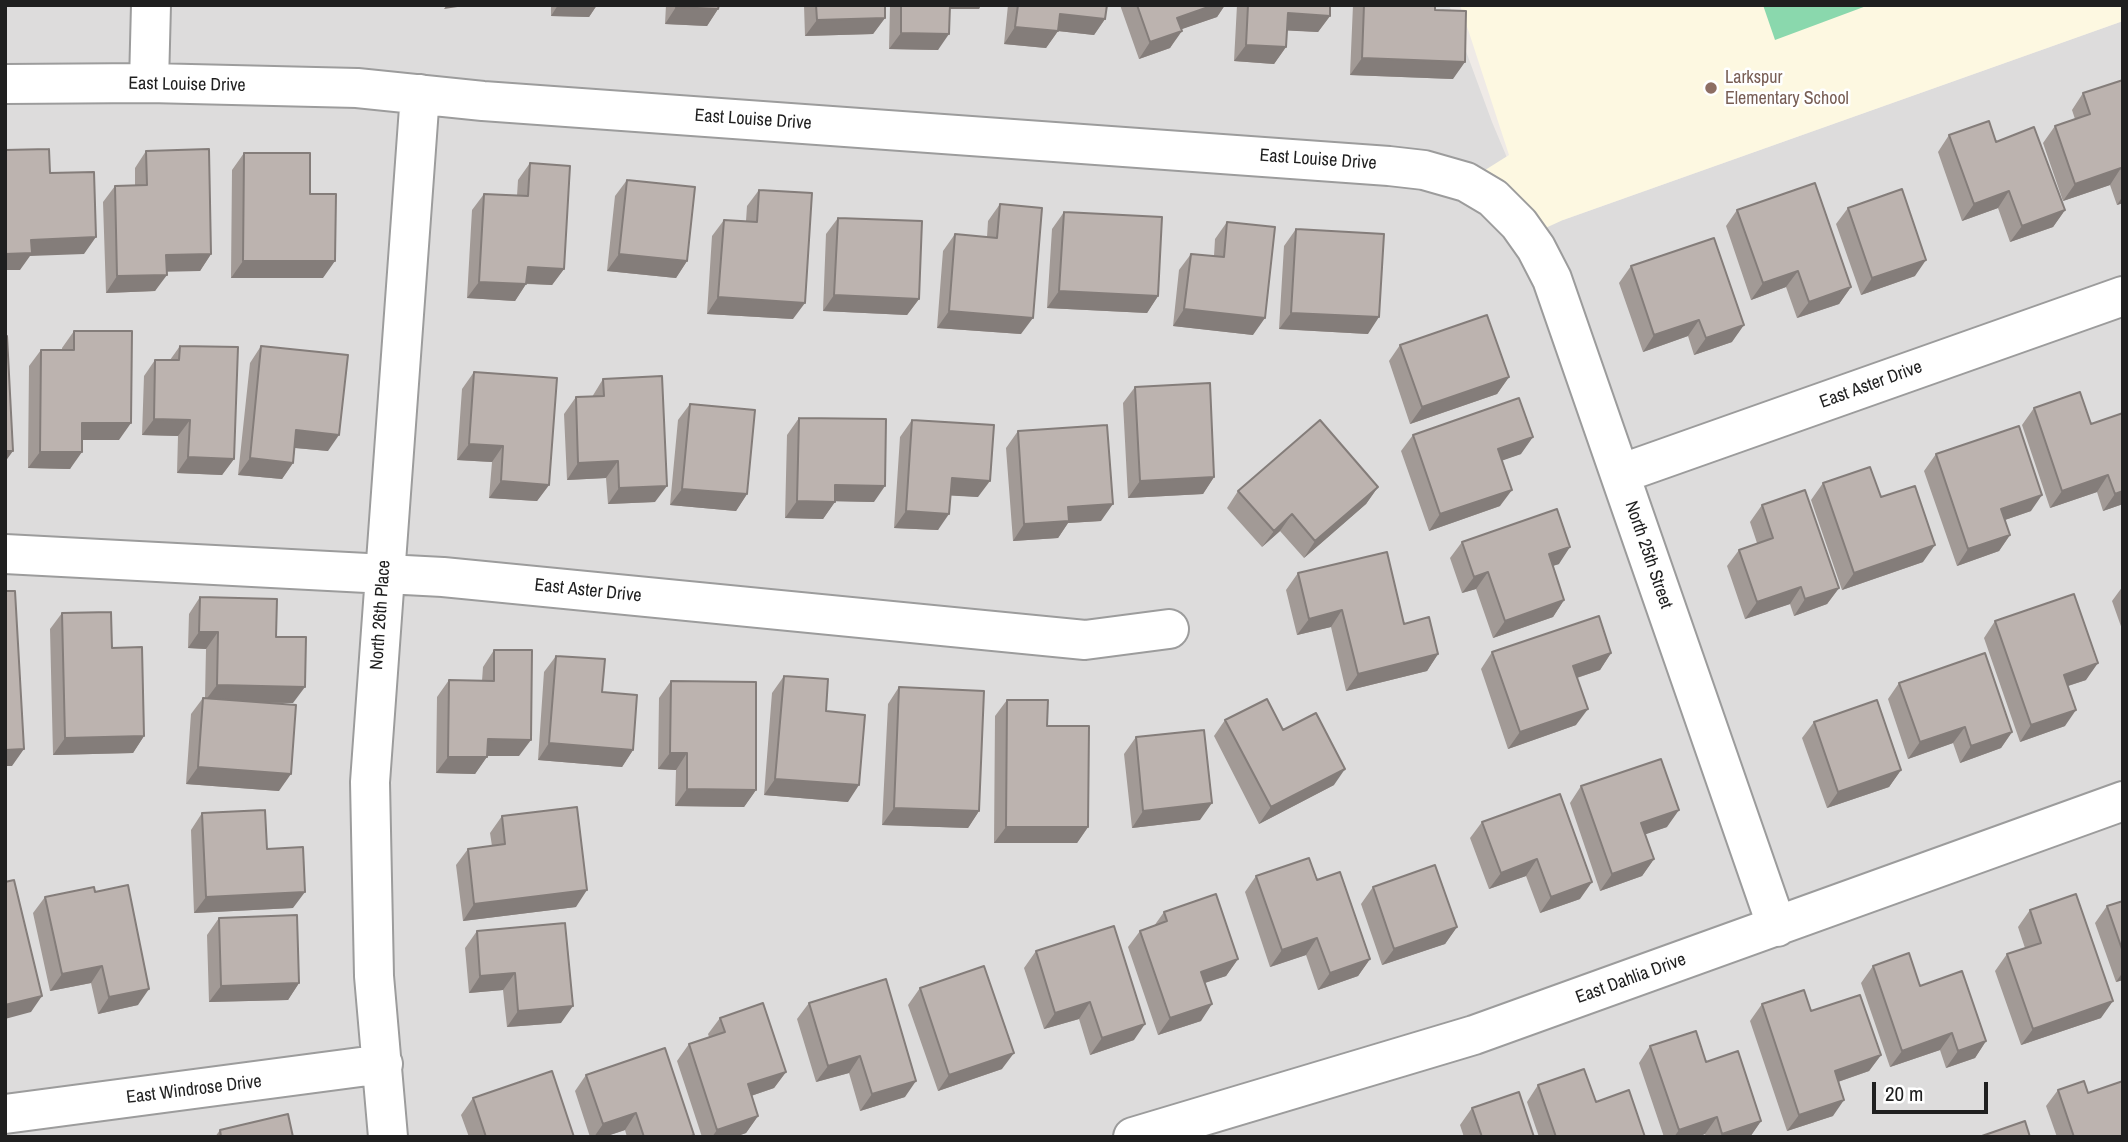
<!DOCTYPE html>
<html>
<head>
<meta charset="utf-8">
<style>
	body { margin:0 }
	#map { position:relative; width:2128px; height:1142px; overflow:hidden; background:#efeae6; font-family:"Archivo Narrow",sans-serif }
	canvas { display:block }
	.frame { position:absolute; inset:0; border:7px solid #1f1f1f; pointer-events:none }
	.scale { position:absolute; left:1872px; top:1082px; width:116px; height:32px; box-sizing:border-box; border:4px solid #1f1f1f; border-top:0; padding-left:9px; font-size:21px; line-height:24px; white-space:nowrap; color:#1f1f1f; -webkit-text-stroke:5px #fff; paint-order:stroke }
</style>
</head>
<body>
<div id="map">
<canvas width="2128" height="1142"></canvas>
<div class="frame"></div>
<div class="scale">20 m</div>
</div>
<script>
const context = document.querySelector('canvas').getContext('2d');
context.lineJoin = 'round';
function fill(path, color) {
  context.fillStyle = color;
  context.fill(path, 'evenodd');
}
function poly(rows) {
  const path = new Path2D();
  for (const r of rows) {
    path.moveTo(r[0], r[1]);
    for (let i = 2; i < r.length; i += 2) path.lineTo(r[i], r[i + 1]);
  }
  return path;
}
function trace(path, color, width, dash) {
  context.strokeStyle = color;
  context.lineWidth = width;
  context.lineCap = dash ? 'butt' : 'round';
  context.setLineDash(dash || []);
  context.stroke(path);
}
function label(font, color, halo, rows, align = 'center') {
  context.font = font + ' "Archivo Narrow",sans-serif';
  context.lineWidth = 5;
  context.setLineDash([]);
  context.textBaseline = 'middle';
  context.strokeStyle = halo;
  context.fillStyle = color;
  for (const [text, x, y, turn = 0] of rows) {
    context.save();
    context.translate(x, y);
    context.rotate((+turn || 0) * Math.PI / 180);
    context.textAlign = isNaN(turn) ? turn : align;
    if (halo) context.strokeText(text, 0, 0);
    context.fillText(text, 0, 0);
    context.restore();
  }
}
fill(poly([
	[5,5,1449,5,1492,122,1513,172,1563,220,2123,21,2123,1137,5,1137]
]), '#dddcdc');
fill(poly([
	[1460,5,2123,5,2123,21,1563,220,1528,236,1466,182,1509,155]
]), '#fdf8e1');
fill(poly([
	[1763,5,1869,5,1775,40]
]), '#8ad8ad');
const minor = poly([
	[149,83,151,5],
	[5,84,149,83,357,88,483,101,1389,166,1424,170,1466,182,1493,198,1519,224,1536,248,1552,279,1777,927],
	[1620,474,2123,296],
	[5,554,443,577,1085,640,1169,629],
	[5,1114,383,1064],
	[388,1137,374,976,370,782,420,94],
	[1133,1137,1474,1035,2123,801]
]);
trace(minor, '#9c9c9c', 42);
trace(minor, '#fff', 38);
fill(poly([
	[551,5,597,5,589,17,551,16],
	[666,5,719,5,718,9,707,26,665,24],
	[804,5,885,5,885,18,873,34,805,36],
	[890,5,981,5,979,9,950,9,938,50,889,49],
	[1008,5,1107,5,1105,19,1094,35,1058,31,1046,48,1004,44],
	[1120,5,1225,5,1217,17,1181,29,1170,48,1139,59],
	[1237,5,1330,5,1330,16,1318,32,1287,30,1286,47,1274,64,1234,61],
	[1353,5,1435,5,1435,10,1453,79,1350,75],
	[2123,80,2123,203,2117,205,2110,185,2063,201,2043,143,2055,126,2075,119,2072,110,2083,93],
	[1949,135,1996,142,2065,210,2053,227,2010,242,1998,208,1962,221,1938,152],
	[146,151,211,254,200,271,167,271,155,291,106,293,103,202,115,186,135,185,135,168],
	[244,153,310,194,323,278,231,278,232,170],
	[530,163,564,269,552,285,526,284,515,301,467,298,472,210,484,194,517,196,518,180],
	[627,180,687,261,676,278,607,271,615,196],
	[759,190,793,319,707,314,712,236,724,220,746,221,747,206],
	[1000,204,1021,334,937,328,943,251,955,234,987,237,988,221],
	[1848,208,1915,276,1861,295,1836,224],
	[1737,210,1851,287,1839,304,1797,318,1786,287,1751,300,1726,226],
	[1064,212,1158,296,1147,313,1047,308,1052,229],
	[838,218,919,299,907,315,823,311,826,234],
	[1227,222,1253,335,1173,326,1179,270,1191,254,1214,256,1215,239],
	[1296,229,1368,334,1279,329,1284,246],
	[1631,266,1732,342,1694,355,1688,336,1643,352,1619,283],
	[74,331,119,440,82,440,70,469,28,468,29,366,41,350,62,350,62,348],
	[1400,345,1509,377,1497,394,1410,424,1389,361],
	[180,346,234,459,222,475,177,473,178,436,142,435,144,376,155,360,170,360],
	[261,346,328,451,295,448,293,463,282,479,238,475,250,363],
	[474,372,549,485,537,501,489,498,492,462,457,460,462,389],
	[603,379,655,502,608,504,606,478,567,480,564,414,576,397,592,397],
	[1135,387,1214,477,1203,494,1128,498,1123,403],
	[690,404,747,494,736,511,670,505,678,420],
	[2034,408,2091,424,2123,504,2103,511,2097,492,2050,508,2022,425],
	[799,418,874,502,835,501,823,519,785,518,787,435],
	[912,420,978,497,951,495,938,530,894,528,900,437],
	[1018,431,1101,521,1068,523,1058,538,1013,541,1006,448],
	[1413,435,1521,454,1502,460,1500,506,1429,531,1401,451],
	[1936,454,2031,511,2005,520,2010,535,1999,551,1957,566,1924,471],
	[1823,483,1881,497,1923,562,1842,590,1811,500],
	[1378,487,1366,504,1304,558,1280,531,1262,547,1227,508,1238,491],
	[1762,505,1839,588,1827,604,1794,616,1790,604,1745,619,1727,566,1739,550,1757,543,1750,522],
	[1462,542,1559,564,1552,566,1564,600,1553,617,1493,638,1476,589,1462,593,1450,558],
	[1298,573,1404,624,1438,654,1427,671,1346,691,1331,627,1297,635,1286,590],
	[2123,586,2123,632,2112,601],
	[200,597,276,637,293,703,274,703,279,791,186,784,191,714,203,698,205,698,206,649,188,648,189,614],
	[62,613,112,648,144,736,133,753,53,755,50,629],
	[1995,621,2086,680,2068,686,2065,726,2020,742,1984,638],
	[494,650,519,756,487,756,475,774,436,773,437,697,449,680,482,681,483,667],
	[1492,652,1611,653,1600,670,1577,678,1576,725,1508,749,1481,669],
	[556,656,633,750,622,767,538,760,544,672],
	[784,676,826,711,848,802,764,795,772,693],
	[671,681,756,790,744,807,675,806,676,770,658,769,659,698],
	[1899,683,2012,732,2001,748,1960,763,1953,743,1908,759,1888,699],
	[899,687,979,811,968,828,882,825,888,704],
	[1007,700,1047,726,1088,827,1077,843,994,843,995,716],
	[1225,720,1283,730,1334,785,1259,824,1214,736],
	[1814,722,1901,770,1889,787,1827,808,1802,738],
	[1136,737,1200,820,1132,828,1124,754],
	[1581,786,1667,827,1645,834,1654,859,1642,876,1600,891,1570,803],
	[1560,794,1580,899,1540,913,1526,876,1489,889,1470,838,1482,822],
	[202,813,293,908,194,913,191,830],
	[502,816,576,907,463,921,456,865,468,849,492,846,490,833],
	[1256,876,1317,880,1370,959,1358,976,1318,990,1306,955,1270,967,1245,892],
	[1373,887,1457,927,1445,944,1382,965,1361,904],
	[95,892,138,1005,98,1014,91,983,50,991,33,913,45,897],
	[2123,901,2123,980,2116,982,2095,923,2107,906],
	[2030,910,2101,1018,2021,1045,1995,971,2007,954,2025,948,2018,927],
	[1164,912,1238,959,1226,976,1205,983,1201,1021,1158,1035,1128,947,1140,931,1154,926],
	[219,918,299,983,288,1000,209,1002,207,935],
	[477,931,561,1023,507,1027,503,990,469,993,465,948],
	[1036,951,1134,1040,1090,1055,1079,1019,1044,1029,1024,968],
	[1873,966,1920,986,1986,1041,1975,1058,1946,1068,1940,1050,1890,1067,1861,983],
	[920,988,1002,1069,938,1091,908,1005],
	[809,1003,905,1097,860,1111,849,1073,816,1082,797,1019],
	[1762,1004,1811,1011,1881,1055,1869,1071,1838,1082,1833,1116,1787,1131,1750,1021],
	[720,1018,786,1072,774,1088,751,1096,758,1116,746,1133,735,1137,702,1137,677,1061,689,1044,709,1037,708,1034],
	[1650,1046,1706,1062,1761,1121,1750,1137,1706,1137,1705,1134,1697,1137,1664,1137,1639,1063],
	[586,1075,694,1135,693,1137,627,1137,625,1130,604,1137,590,1137,575,1091],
	[1538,1085,1645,1137,1539,1137,1527,1102],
	[2058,1090,2088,1093,2123,1137,2057,1137,2046,1106],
	[473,1098,574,1137,469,1137,461,1115],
	[1472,1108,1534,1137,1464,1137,1460,1125],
	[220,1130,293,1137,215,1137]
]), '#a29a96');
fill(poly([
	[447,5,471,5,444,9],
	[558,5,597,5,589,17,551,16],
	[941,5,981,5,979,9,939,9],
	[1214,5,1225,5,1217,17,1165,35,1177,18],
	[676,7,718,9,707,26,665,24],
	[1288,13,1330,16,1318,32,1276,30],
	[1060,14,1105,19,1094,35,1058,31,1046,48,1004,44,1015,27],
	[885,18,873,34,805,36,817,20],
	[1182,31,1170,48,1139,59,1150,42],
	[901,33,949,34,938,50,889,49],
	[1246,45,1286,47,1274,64,1234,61],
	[1362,58,1465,62,1453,79,1350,75],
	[2121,168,2110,185,2063,201,2075,184],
	[2009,191,1998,208,1962,221,1974,204],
	[2123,196,2123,203,2117,205],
	[2065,210,2053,227,2010,242,2022,226],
	[96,237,84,254,30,256,20,270,5,270,5,254,31,240],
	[211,254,200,271,155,272,166,255],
	[619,254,687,261,676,278,607,271],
	[1926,260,1915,276,1861,295,1872,278],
	[243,261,335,261,323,278,231,278],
	[528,267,564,269,552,285,516,283],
	[1798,271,1786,287,1751,300,1763,283],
	[167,275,155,291,106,293,117,276],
	[479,282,526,284,515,301,467,298],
	[1851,287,1839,304,1797,318,1809,302],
	[1059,291,1158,296,1147,313,1047,308],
	[834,295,919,299,907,315,823,311],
	[718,297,805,303,793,319,707,314],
	[1184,309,1265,318,1253,335,1173,326],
	[949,311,1033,318,1021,334,937,328],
	[1291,313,1379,317,1368,334,1279,329],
	[1699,320,1688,336,1643,352,1654,335],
	[1744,325,1732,342,1694,355,1706,338],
	[1509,377,1497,394,1410,424,1422,407],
	[154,419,190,420,178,436,142,435],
	[82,423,131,423,119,440,70,440],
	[296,430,339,435,328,451,285,447],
	[1533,437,1521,454,1487,466,1498,449],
	[469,444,503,446,492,462,457,460],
	[5,451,13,451,5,462],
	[40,452,82,452,70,469,28,468],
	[188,457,234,459,222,475,177,473],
	[250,458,293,463,282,479,238,475],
	[618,461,606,478,567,480,578,463],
	[2108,475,2097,492,2050,508,2062,491],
	[1214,477,1203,494,1128,498,1140,481],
	[952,478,990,481,978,497,940,495],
	[501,481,549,485,537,501,489,498],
	[835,485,885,486,874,502,823,501],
	[667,486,655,502,608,504,619,488],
	[1378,487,1366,504,1304,558,1315,541],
	[682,489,747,494,736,511,670,505],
	[1512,490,1500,506,1429,531,1440,514],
	[2123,491,2123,504,2103,511,2115,494],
	[2042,495,2031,511,1990,525,2001,509],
	[797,501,835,502,823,519,785,518],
	[1113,504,1101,521,1068,523,1058,538,1013,541,1024,524,1068,507],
	[906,511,949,514,938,530,894,528],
	[1292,514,1280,531,1262,547,1274,531],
	[2010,535,1999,551,1957,566,1968,549],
	[1935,545,1923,562,1842,590,1854,573],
	[1570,547,1559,564,1537,571,1549,554],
	[1488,572,1476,589,1462,593,1474,577],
	[1801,587,1790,604,1745,619,1757,602],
	[1839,588,1827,604,1794,616,1805,599],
	[1564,600,1553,617,1493,638,1505,621],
	[1342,610,1331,627,1297,635,1309,619],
	[199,632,218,632,206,649,188,648],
	[1611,653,1600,670,1561,683,1573,666],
	[1438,654,1427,671,1346,691,1358,674],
	[2098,663,2086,680,2052,691,2064,675],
	[217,685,305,687,293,703,205,701],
	[1588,709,1576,725,1508,749,1520,732],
	[2076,710,2065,726,2020,742,2031,725],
	[1965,727,1953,743,1908,759,1920,742],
	[2012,732,2001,748,1960,763,1971,746],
	[144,736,133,753,53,755,65,738],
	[488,739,531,740,519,756,476,756],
	[549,743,633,750,622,767,538,760],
	[24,749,12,766,5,766,5,750],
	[670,753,687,753,676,770,658,769],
	[448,757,487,757,475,774,436,773],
	[198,767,291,774,279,791,186,784],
	[1345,769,1334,785,1259,824,1271,807],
	[1901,770,1889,787,1827,808,1838,792],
	[775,779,859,785,848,802,764,795],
	[687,789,756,790,744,807,675,806],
	[1212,803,1200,820,1132,828,1143,811],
	[894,808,979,811,968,828,882,825],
	[1679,810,1667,827,1629,840,1641,823],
	[1006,827,1088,827,1077,843,994,843],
	[1537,859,1526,876,1489,889,1501,873],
	[1654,859,1642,876,1600,891,1612,874],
	[1592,882,1580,899,1540,913,1551,897],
	[587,890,576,907,463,921,474,904],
	[305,892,293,908,194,913,206,897],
	[1457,927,1445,944,1382,965,1394,949],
	[1317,938,1306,955,1270,967,1282,950],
	[1238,959,1226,976,1189,988,1201,972],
	[1370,959,1358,976,1318,990,1330,973],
	[102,966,91,983,50,991,62,974],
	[2123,972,2123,980,2116,982],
	[515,973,503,990,469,993,480,976],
	[299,983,288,1000,209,1002,221,986],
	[149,989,138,1005,98,1014,109,997],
	[42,996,31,1012,5,1019,5,1005],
	[2113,1001,2101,1018,2021,1045,2033,1029],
	[1090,1002,1079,1019,1044,1029,1055,1013],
	[1212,1004,1201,1021,1158,1035,1170,1018],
	[573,1006,561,1023,507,1027,518,1011],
	[1145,1024,1134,1040,1090,1055,1102,1038],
	[1952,1033,1940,1050,1890,1067,1902,1051],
	[1986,1041,1975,1058,1946,1068,1958,1051],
	[1014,1053,1002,1069,938,1091,949,1075],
	[1881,1055,1869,1071,1823,1087,1835,1071],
	[860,1056,849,1073,816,1082,828,1066],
	[786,1072,774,1088,736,1101,748,1084],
	[916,1081,905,1097,860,1111,872,1094],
	[1844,1100,1833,1116,1787,1131,1799,1115],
	[636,1113,625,1130,604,1137,594,1137,603,1124],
	[758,1116,746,1133,735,1137,712,1137,717,1130],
	[1717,1117,1705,1134,1697,1137,1674,1137,1679,1130],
	[1761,1121,1750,1137,1720,1137,1722,1134]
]), '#847d7a');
const building = poly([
	[676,5,719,5,718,9,676,7,676,5],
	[816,5,885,5,885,18,817,20,816,5],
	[901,5,950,5,949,34,901,33,901,5],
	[1018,5,1107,5,1105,19,1060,14,1058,31,1015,27,1018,5],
	[1137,5,1214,5,1177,18,1182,31,1150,42,1137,5],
	[1248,5,1330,5,1330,16,1288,13,1286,47,1246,45,1248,5],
	[1364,5,1435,5,1435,10,1466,11,1465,62,1362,58,1364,5],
	[2123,80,2123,172,2121,168,2075,184,2055,126,2090,114,2083,93,2123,80],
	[1989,121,1996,142,2034,127,2065,210,2022,226,2009,191,1974,204,1949,135,1989,121],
	[49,149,50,173,94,172,96,237,31,240,32,253,5,254,5,150,49,149],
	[209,149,211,254,166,255,167,275,117,276,115,186,147,185,146,151,209,149],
	[244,153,310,153,310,194,336,194,335,261,243,261,244,153],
	[530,163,570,166,564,269,528,267,526,284,479,282,484,194,528,196,530,163],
	[627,180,695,187,687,261,619,254,627,180],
	[1815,183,1851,287,1809,302,1798,271,1763,283,1737,210,1815,183],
	[1902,189,1926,260,1872,278,1848,208,1902,189],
	[759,190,812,193,805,303,718,297,724,220,757,222,759,190],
	[1000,204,1042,208,1033,318,949,311,955,234,997,238,1000,204],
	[1064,212,1162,217,1158,296,1059,291,1064,212],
	[838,218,922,221,919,299,834,295,838,218],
	[1227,222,1275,227,1265,318,1184,309,1191,254,1224,257,1227,222],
	[1296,229,1384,234,1379,317,1291,313,1296,229],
	[1714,238,1744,325,1706,338,1699,320,1654,335,1631,266,1714,238],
	[1487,315,1509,377,1422,407,1400,345,1487,315],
	[74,331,132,331,131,423,82,423,82,452,40,452,41,350,74,350,74,331],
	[5,336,7,336,13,451,5,451,5,336],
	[180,346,238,347,234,459,188,457,190,420,154,419,155,360,179,360,180,346],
	[261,346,348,355,339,435,296,430,293,463,250,458,261,346],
	[474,372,557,378,549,485,501,481,503,446,469,444,474,372],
	[662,376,667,486,619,488,618,461,578,463,576,397,604,396,603,379,662,376],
	[1210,383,1214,477,1140,481,1135,387,1210,383],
	[2080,392,2091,424,2123,413,2123,491,2115,494,2108,475,2062,491,2034,408,2080,392],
	[1519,398,1533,437,1498,449,1512,490,1440,514,1413,435,1519,398],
	[690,404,755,410,747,494,682,489,690,404],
	[799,418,886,419,885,486,835,485,835,502,797,501,799,418],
	[912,420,994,425,990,481,952,478,949,514,906,511,912,420],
	[1320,420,1378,487,1315,541,1292,514,1274,531,1238,491,1320,420],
	[1107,425,1113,504,1068,507,1069,521,1024,524,1018,431,1107,425],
	[2019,426,2042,495,2001,509,2010,535,1968,549,1936,454,2019,426],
	[1870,467,1881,497,1915,486,1935,545,1854,573,1823,483,1870,467],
	[1805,490,1839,588,1805,599,1801,587,1757,602,1739,550,1773,538,1762,505,1805,490],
	[1557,509,1570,547,1549,554,1564,600,1505,621,1488,572,1474,577,1462,542,1557,509],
	[1387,552,1404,624,1429,617,1438,654,1358,674,1342,610,1309,619,1298,573,1387,552],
	[5,591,15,591,24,749,5,750,5,591],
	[2074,594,2098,663,2064,675,2076,710,2031,725,1995,621,2074,594],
	[200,597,277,599,276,637,306,637,305,687,217,685,218,632,199,632,200,597],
	[111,612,112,648,142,647,144,736,65,738,62,613,111,612],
	[1599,616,1611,653,1573,666,1588,709,1520,732,1492,652,1599,616],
	[494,650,532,650,531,740,488,739,487,757,448,757,449,680,494,681,494,650],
	[1985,653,2012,732,1971,746,1965,727,1920,742,1899,683,1985,653],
	[556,656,605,659,602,692,637,695,633,750,549,743,556,656],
	[784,676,828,679,826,711,865,715,859,785,775,779,784,676],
	[671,681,756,682,756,790,687,789,687,753,670,753,671,681],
	[899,687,984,691,979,811,894,808,899,687],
	[203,698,296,705,291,774,198,767,203,698],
	[1267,699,1283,730,1316,713,1345,769,1271,807,1225,720,1267,699],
	[1007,700,1048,700,1047,726,1089,726,1088,827,1006,827,1007,700],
	[1877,700,1901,770,1838,792,1814,722,1877,700],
	[1204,730,1212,803,1143,811,1136,737,1204,730],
	[1661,759,1679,810,1641,823,1654,859,1612,874,1581,786,1661,759],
	[1560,794,1592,882,1551,897,1537,859,1501,873,1482,822,1560,794],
	[577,807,587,890,474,904,468,849,505,844,502,816,577,807],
	[265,810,267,849,303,847,305,892,206,897,202,813,265,810],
	[1309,858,1317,880,1340,872,1370,959,1330,973,1317,938,1282,950,1256,876,1309,858],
	[1435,865,1457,927,1394,949,1373,887,1435,865],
	[14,880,42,996,5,1005,5,882,14,880],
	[128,885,149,989,109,997,102,966,62,974,45,897,94,887,95,892,128,885],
	[1216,894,1238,959,1201,972,1212,1004,1170,1018,1140,931,1167,921,1164,912,1216,894],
	[2076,894,2113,1001,2033,1029,2007,954,2041,943,2030,910,2076,894],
	[2123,901,2123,952,2107,906,2123,901],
	[297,915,299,983,221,986,219,918,297,915],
	[565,923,573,1006,518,1011,515,973,480,976,477,931,565,923],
	[1114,926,1145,1024,1102,1038,1090,1002,1055,1013,1036,951,1114,926],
	[1909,953,1920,986,1962,971,1986,1041,1958,1051,1952,1033,1902,1051,1873,966,1909,953],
	[984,966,1014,1053,949,1075,920,988,984,966],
	[886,979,916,1081,872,1094,860,1056,828,1066,809,1003,886,979],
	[1804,990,1811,1011,1860,995,1881,1055,1835,1071,1844,1100,1799,1115,1762,1004,1804,990],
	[763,1003,786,1072,748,1084,758,1116,717,1130,689,1044,725,1032,720,1018,763,1003],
	[1696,1031,1706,1062,1738,1051,1761,1121,1722,1134,1717,1117,1679,1130,1650,1046,1696,1031],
	[665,1048,694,1135,689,1137,644,1137,636,1113,603,1124,586,1075,665,1048],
	[1584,1069,1596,1102,1629,1090,1645,1137,1556,1137,1538,1085,1584,1069],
	[552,1071,574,1137,486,1137,473,1098,552,1071],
	[2084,1081,2088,1093,2123,1081,2123,1137,2074,1137,2058,1090,2084,1081],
	[1519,1092,1534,1137,1482,1137,1472,1108,1519,1092],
	[288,1114,293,1137,221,1137,220,1130,288,1114],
	[2025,1121,2030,1137,1979,1137,2025,1121]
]);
fill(building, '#bcb3af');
trace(building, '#847d7a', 2);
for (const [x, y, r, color] of [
	[1711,88,7,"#8d6e63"]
]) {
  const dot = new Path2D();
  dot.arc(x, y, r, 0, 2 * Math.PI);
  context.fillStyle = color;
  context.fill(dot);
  trace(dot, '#fff', 2.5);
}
label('18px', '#785e54', '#fff', [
	["Larkspur",1725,78],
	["Elementary School",1725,99]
], 'left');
label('18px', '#1f1f1f', '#fff', [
	["East Louise Drive",187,85,1],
	["East Louise Drive",753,120,4],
	["East Louise Drive",1318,160,4],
	["East Aster Drive",1871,385,-20],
	["North 25th Street",1648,555,71],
	["East Aster Drive",588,591,6],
	["North 26th Place",381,615,-86],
	["East Dahlia Drive",1631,979,-20],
	["East Windrose Drive",194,1090,-7]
]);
</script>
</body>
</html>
